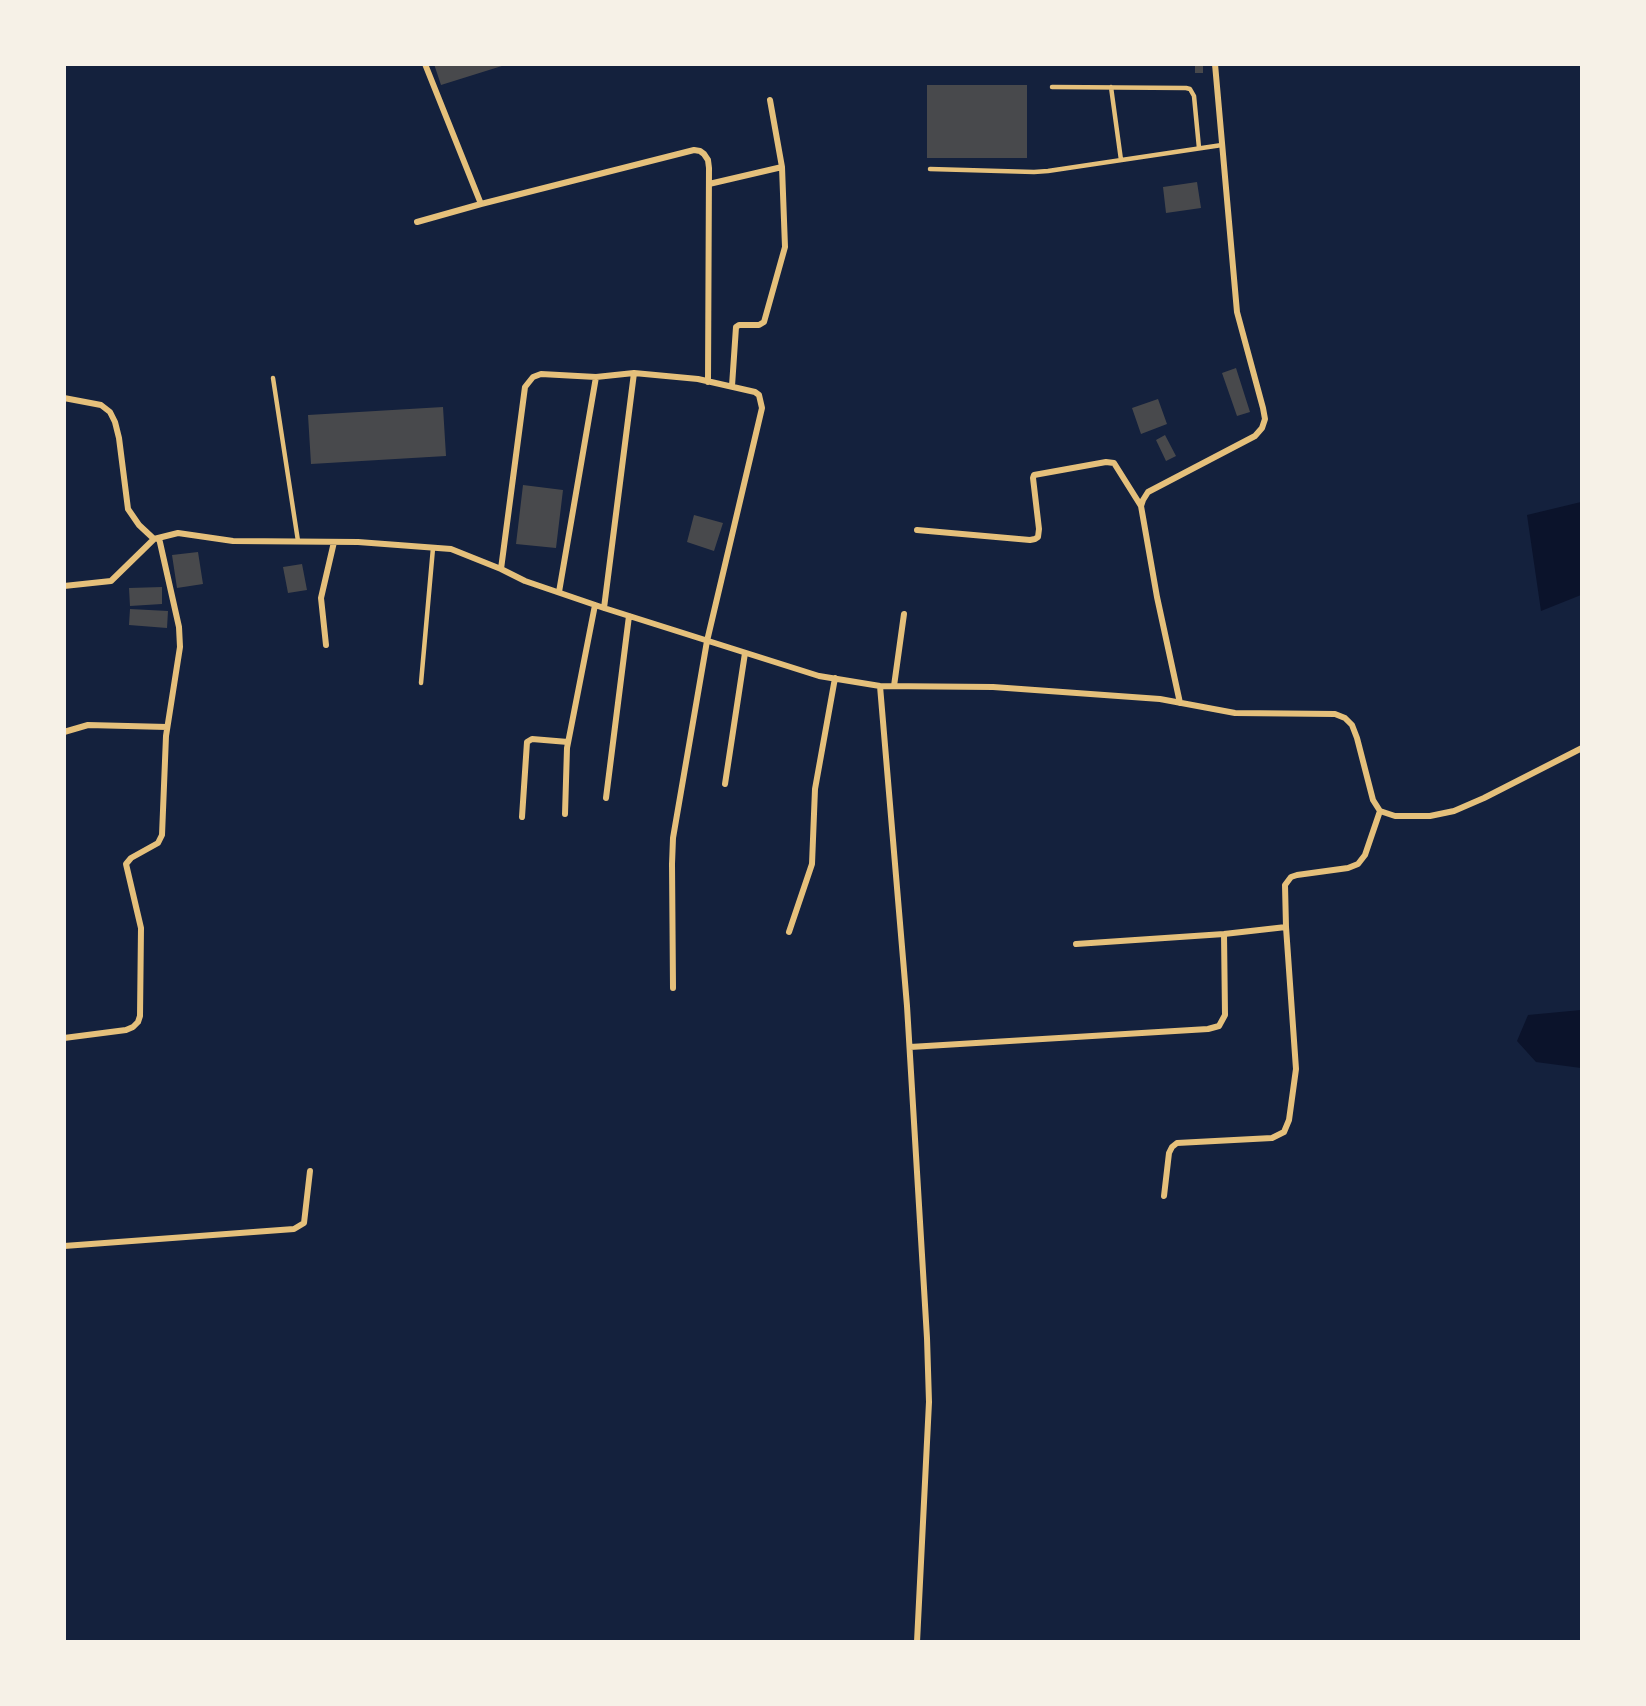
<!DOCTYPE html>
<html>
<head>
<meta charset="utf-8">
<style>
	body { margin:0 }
	#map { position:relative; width:1646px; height:1706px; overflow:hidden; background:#14213d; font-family:Figtree,sans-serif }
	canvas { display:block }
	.frame { position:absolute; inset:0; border:66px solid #f6f1e7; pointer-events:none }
</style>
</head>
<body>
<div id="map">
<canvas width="1646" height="1706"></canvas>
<div class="frame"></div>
</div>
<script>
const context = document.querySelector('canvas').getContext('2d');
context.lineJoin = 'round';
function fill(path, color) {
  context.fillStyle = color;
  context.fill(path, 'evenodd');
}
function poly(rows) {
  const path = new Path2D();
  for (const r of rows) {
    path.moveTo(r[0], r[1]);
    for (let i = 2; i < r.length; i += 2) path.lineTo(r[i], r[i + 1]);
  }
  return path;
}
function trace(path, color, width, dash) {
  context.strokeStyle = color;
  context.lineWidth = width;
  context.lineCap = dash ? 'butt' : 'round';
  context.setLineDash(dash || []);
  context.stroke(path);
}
fill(poly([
	[1581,502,1581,595,1541,611,1527,515],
	[1581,1010,1581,1068,1536,1062,1517,1041,1528,1015]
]), '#0b132b');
fill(poly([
	[434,64,505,64,505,65,441,85],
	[1195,64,1203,64,1203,73,1195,73],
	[927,85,1027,85,1027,158,927,158],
	[1197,182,1201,208,1166,213,1163,187],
	[1236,368,1250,412,1237,416,1222,373],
	[1158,399,1167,424,1141,434,1132,408],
	[443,407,446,456,311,464,308,415],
	[1165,435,1176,456,1166,461,1156,440],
	[523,485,563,490,556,548,516,544],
	[694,515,723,523,714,551,687,542],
	[198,552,203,584,177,588,172,555],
	[302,564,307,590,288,593,283,567],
	[162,587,162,604,130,606,129,588],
	[130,609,168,611,167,628,129,625]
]), '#48494c');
trace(poly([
	[1052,87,1186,88,1190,89,1194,96,1199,148],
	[1111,87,1121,160],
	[930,169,1034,172,1048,171,1222,145],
	[273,378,298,541],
	[421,683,433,548]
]), '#e5c07b', 4.5);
trace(poly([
	[425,64,481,204],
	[709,184,782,167],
	[417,222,481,204,694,150,700,151,704,154,708,160,709,168,708,382],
	[634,373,698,379,755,392,759,395,762,408,707,641,673,838,672,864,673,988],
	[732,386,736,327,739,325,759,325,764,322,785,247,782,167,770,100],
	[64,398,101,405,110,412,115,422,119,438,128,509,139,525,154,539],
	[917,530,1030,540,1035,539,1038,537,1039,529,1033,478,1034,475,1106,462,1114,463,1141,506],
	[501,569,525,387,533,377,541,374,596,377,634,373,604,608],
	[64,586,111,581,154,539,178,533,233,541,358,542,451,549,501,569,525,581,604,608,819,676,880,686,993,687,1160,699,1235,713,1335,714,1345,718,1352,725,1357,738,1373,800,1380,811,1395,816,1430,816,1454,811,1484,798,1582,748],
	[559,592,596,377],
	[326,645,321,598,334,542],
	[880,686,907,1006,927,1338,929,1402,917,1642],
	[894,686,904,614],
	[1180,703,1157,597,1141,506,1143,500,1148,492,1255,436,1262,428,1265,419,1263,408,1237,312,1215,64],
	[64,732,88,725,167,727],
	[725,784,745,653],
	[606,798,629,616],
	[565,814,567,748,595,605],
	[522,817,527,742,532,739,568,742],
	[789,932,812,864,815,789,835,678],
	[1076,944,1224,934,1286,927],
	[64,1038,126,1030,133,1027,138,1022,140,1016,141,928,126,864,131,858,158,843,162,835,166,736,180,647,179,627,159,538],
	[910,1047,1208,1029,1219,1026,1225,1015,1224,934],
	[1164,1196,1169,1153,1172,1147,1177,1143,1272,1138,1284,1132,1289,1120,1296,1069,1286,927,1285,885,1291,877,1297,875,1348,868,1358,864,1365,855,1380,811],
	[64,1246,294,1229,304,1223,310,1171]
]), '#e5c07b', 6);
</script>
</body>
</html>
